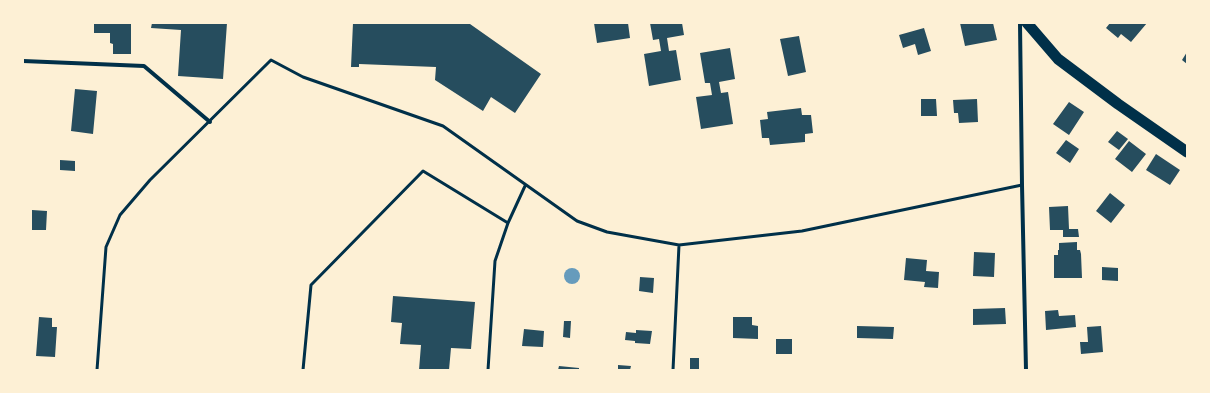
<!DOCTYPE html>
<html>
<head>
<meta charset="utf-8">
<style>
	body { margin:0 }
	#map { position:relative; width:1210px; height:393px; overflow:hidden; background:#fdf0d5; font-family:"Asap Condensed",sans-serif }
	canvas { display:block }
	.frame { position:absolute; inset:0; border:24px solid #fdf0d5; pointer-events:none }
</style>
</head>
<body>
<div id="map">
<canvas width="1210" height="393"></canvas>
<div class="frame"></div>
</div>
<script>
const context = document.querySelector('canvas').getContext('2d');
context.lineJoin = 'round';
function fill(path, color) {
  context.fillStyle = color;
  context.fill(path, 'evenodd');
}
function poly(rows) {
  const path = new Path2D();
  for (const r of rows) {
    if (r.length === 3) {
      path.moveTo(r[0] + r[2], r[1]);
      path.arc(r[0], r[1], r[2], 0, 2 * Math.PI);
      continue;
    }
    path.moveTo(r[0], r[1]);
    for (let i = 2; i < r.length; i += 2) path.lineTo(r[i], r[i + 1]);
  }
  return path;
}
function trace(path, color, width, dash) {
  context.strokeStyle = color;
  context.lineWidth = width;
  context.lineCap = dash ? 'butt' : 'round';
  context.setLineDash(dash || []);
  context.stroke(path);
}
fill(poly([
	[572,276,8]
]), '#669bbc');
fill(poly([
	[94,23,131,23,131,54,113,54,113,44,110,43,110,33,94,33],
	[152,23,227,23,223,79,178,76,181,30,151,28],
	[353,23,470,24,541,74,515,113,491,97,483,111,435,80,436,67,359,64,359,67,351,67],
	[594,23,628,23,630,38,597,43],
	[650,23,682,23,684,35,667,38,669,51,676,50,681,80,649,86,644,54,661,51,659,39,653,40],
	[960,23,993,23,997,40,965,46],
	[1110,23,1147,23,1131,42,1121,34,1118,38,1106,28],
	[924,28,931,51,918,55,915,44,903,48,899,35],
	[799,36,806,72,788,76,780,39],
	[730,48,735,79,719,82,721,93,728,92,733,124,701,129,696,97,712,95,710,83,705,83,700,53],
	[1187,52,1187,64,1182,60],
	[75,89,97,91,93,134,71,131],
	[921,99,936,99,937,116,921,116],
	[977,99,978,122,959,123,958,113,954,113,953,100],
	[1069,102,1084,112,1069,135,1053,124],
	[801,108,802,115,811,115,813,133,805,134,805,142,770,145,769,138,762,138,760,120,768,119,767,112],
	[1117,131,1128,139,1119,150,1108,142],
	[1066,140,1079,149,1070,163,1056,153],
	[1129,141,1146,154,1132,172,1115,159],
	[1156,154,1180,170,1170,185,1146,170],
	[60,160,75,161,75,171,60,170],
	[1110,193,1125,205,1111,223,1096,211],
	[1068,206,1069,229,1078,229,1079,237,1063,237,1063,230,1050,230,1049,207],
	[32,210,47,211,46,230,32,230],
	[1077,242,1077,250,1080,250,1081,254,1082,278,1054,278,1054,255,1058,255,1058,250,1059,250,1059,243],
	[974,252,995,253,994,277,973,276],
	[906,258,927,260,926,271,939,272,938,288,924,287,925,282,904,280],
	[1102,267,1118,268,1118,281,1102,280],
	[640,277,654,278,653,293,639,291],
	[393,296,475,302,471,349,451,348,449,370,419,370,421,345,400,344,402,323,391,322],
	[1005,308,1006,324,973,325,973,309],
	[1058,310,1059,316,1075,315,1076,327,1046,330,1045,311],
	[39,317,52,318,52,327,57,327,55,357,36,356],
	[733,317,752,317,752,325,758,326,758,339,733,338],
	[564,321,571,321,570,338,563,337],
	[857,326,894,327,893,339,857,338],
	[1101,326,1103,352,1081,354,1080,342,1088,342,1087,327],
	[524,329,544,331,543,347,522,346],
	[636,330,652,331,650,344,635,343,635,341,625,340,626,332,636,333],
	[776,339,792,339,792,354,776,354],
	[690,358,699,358,699,370,690,370],
	[618,365,631,366,630,370,618,370],
	[559,366,579,368,579,370,558,370]
]), '#264d5e');
trace(poly([
	[97,370,106,247,120,215,150,180,271,60,303,77,443,126,577,221,607,232,679,245,802,231,1022,185],
	[303,370,311,285,423,171,508,223],
	[488,370,495,261,508,223,525,186],
	[673,370,679,245]
]), '#003049', 3);
trace(poly([
	[1020,23,1022,185,1026,370],
	[23,61,144,66,210,122]
]), '#003049', 4);
trace(poly([
	[1027,23,1058,59,1118,104,1187,152]
]), '#003049', 11);
</script>
</body>
</html>
